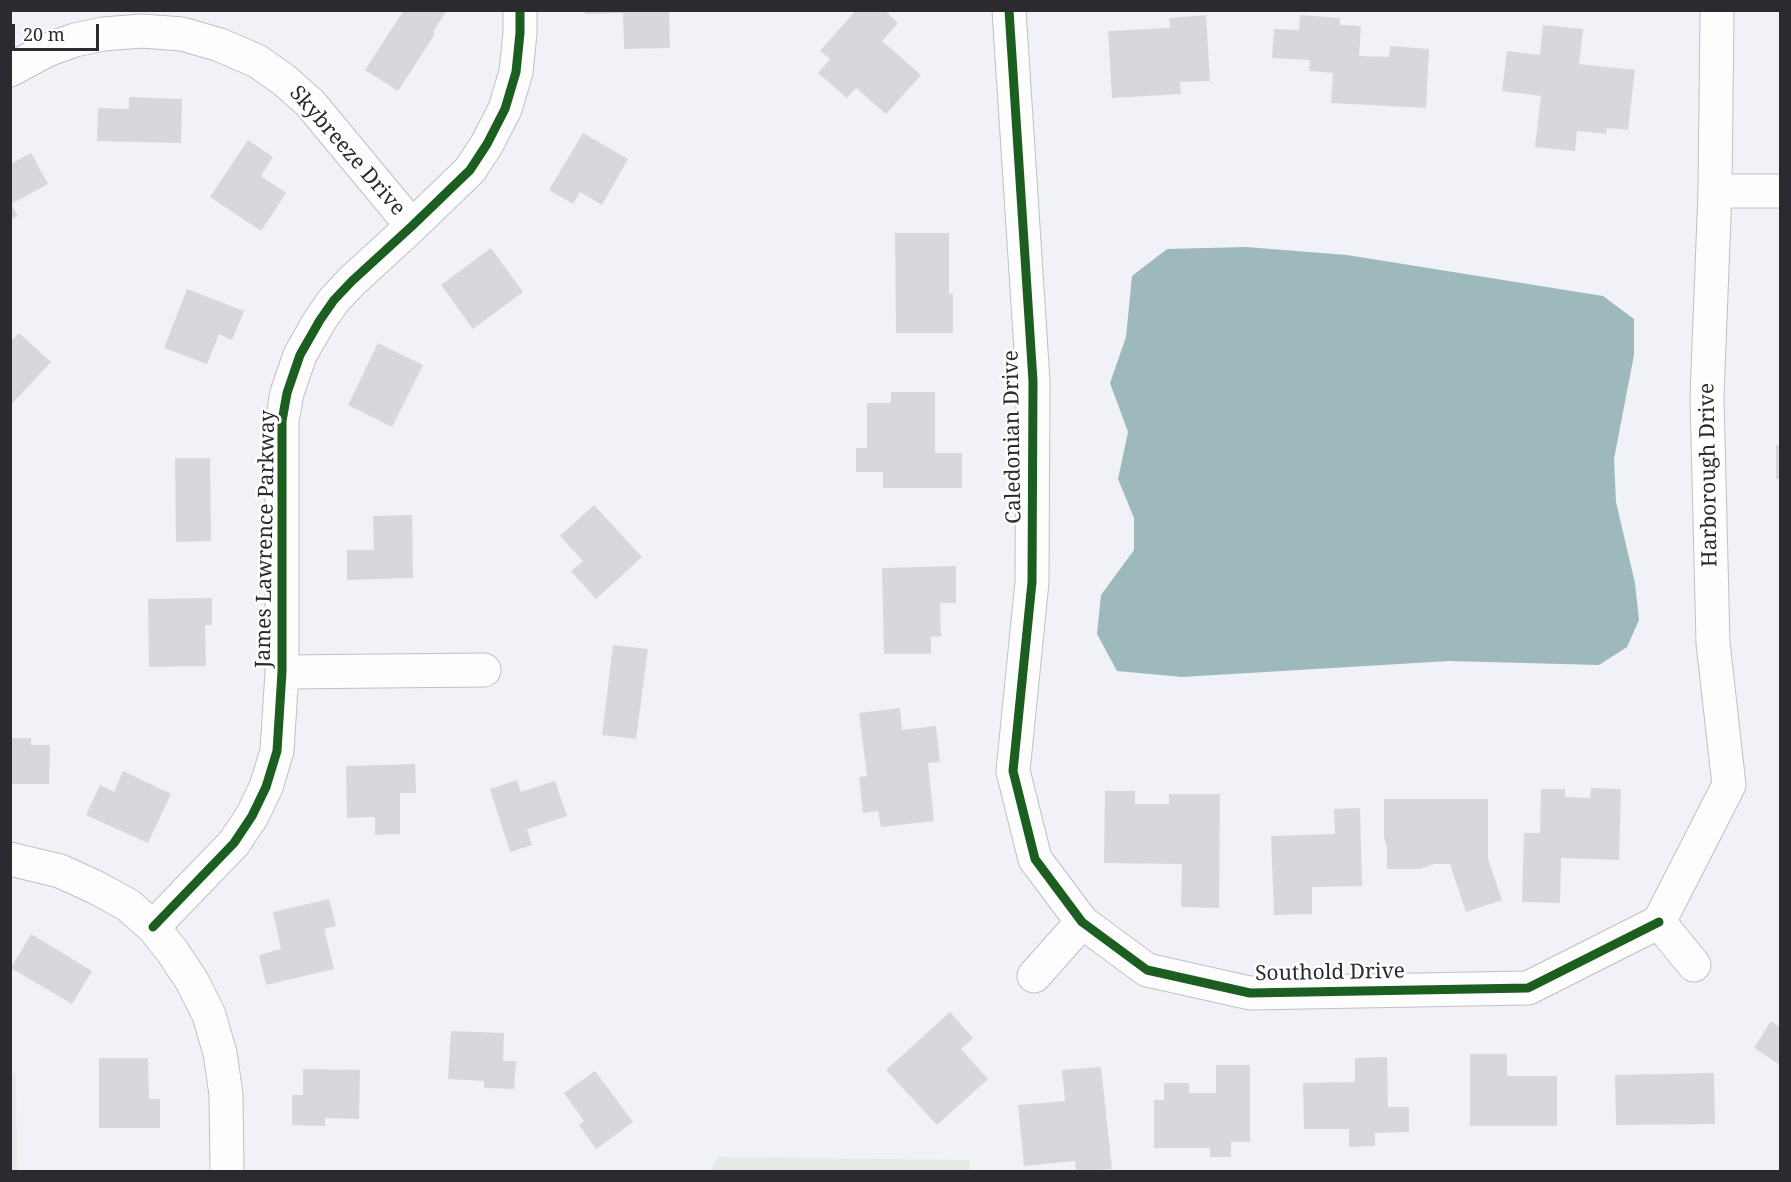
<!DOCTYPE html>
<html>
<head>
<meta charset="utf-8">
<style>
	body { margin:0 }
	#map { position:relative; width:1791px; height:1182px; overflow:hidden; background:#f1f2f8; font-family:"Noto Serif",serif }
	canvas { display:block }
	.frame { position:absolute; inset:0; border:12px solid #2a2a2f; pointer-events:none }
	.scale { position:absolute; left:12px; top:24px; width:87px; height:27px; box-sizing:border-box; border:3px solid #2a2a2f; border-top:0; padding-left:8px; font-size:18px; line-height:21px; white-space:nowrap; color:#2a2a2f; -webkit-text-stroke:4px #fff; paint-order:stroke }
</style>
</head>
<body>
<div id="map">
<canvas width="1791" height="1182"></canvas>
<div class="frame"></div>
<div class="scale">20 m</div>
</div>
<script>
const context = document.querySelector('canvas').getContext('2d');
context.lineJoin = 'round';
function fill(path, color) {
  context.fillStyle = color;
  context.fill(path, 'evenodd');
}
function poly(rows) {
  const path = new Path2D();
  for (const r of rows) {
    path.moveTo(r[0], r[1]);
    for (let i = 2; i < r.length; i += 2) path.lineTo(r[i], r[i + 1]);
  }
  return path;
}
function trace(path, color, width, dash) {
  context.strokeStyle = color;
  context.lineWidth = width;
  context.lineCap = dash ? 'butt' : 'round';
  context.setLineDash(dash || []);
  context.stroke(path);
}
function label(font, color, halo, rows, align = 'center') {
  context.font = font + ' "Noto Serif",serif';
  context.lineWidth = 5;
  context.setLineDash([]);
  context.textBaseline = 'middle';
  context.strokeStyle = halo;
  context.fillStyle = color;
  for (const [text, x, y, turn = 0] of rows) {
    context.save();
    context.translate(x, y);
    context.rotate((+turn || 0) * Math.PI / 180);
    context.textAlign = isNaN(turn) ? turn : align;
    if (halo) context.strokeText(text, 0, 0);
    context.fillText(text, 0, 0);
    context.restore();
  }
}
fill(poly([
	[11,1073,16,1073,17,1171,11,1171],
	[718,1157,969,1160,970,1171,711,1171]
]), '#e4ebe2');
fill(poly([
	[1246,247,1347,255,1603,296,1634,319,1634,355,1614,459,1616,502,1635,583,1639,620,1627,647,1599,665,1449,661,1182,677,1117,671,1097,634,1101,595,1134,550,1134,518,1118,479,1128,432,1110,383,1126,337,1132,276,1167,249]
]), '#9eb9bc');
fill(poly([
	[404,10,447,10,433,32,435,34,398,91,365,70],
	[585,10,669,10,670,48,624,49,623,13,585,14],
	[856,10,884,10,898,23,882,41,921,75,886,114,856,88,847,98,818,73,830,59,820,51],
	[1206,15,1210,81,1180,82,1181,94,1112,98,1108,31,1170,28,1169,18],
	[1300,15,1340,18,1340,25,1361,26,1359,56,1389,57,1390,46,1429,49,1426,108,1331,103,1333,73,1309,71,1310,60,1272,58,1274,29,1299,30],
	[1543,25,1583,29,1579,64,1635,70,1628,130,1607,128,1606,134,1577,131,1575,151,1535,147,1541,96,1502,91,1507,51,1540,55],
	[129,97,182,99,181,143,97,141,98,108,129,109],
	[583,133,628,159,602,205,580,192,573,204,549,190],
	[248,140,273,157,261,176,286,193,261,231,210,197],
	[31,153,48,184,11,204,18,216,10,220,10,164],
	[895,233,949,233,949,294,953,294,953,333,896,333],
	[491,248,523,292,473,329,441,285],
	[187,289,244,311,232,340,219,334,207,364,164,348],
	[19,333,51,362,10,406,10,342],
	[378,343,423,365,392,427,348,405],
	[891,392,935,392,935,453,962,453,962,488,883,488,883,472,856,472,856,448,867,448,867,403,891,403],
	[1776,445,1780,445,1780,479,1776,479],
	[175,458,210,458,211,541,176,542],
	[594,505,642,557,596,599,571,571,583,561,560,536],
	[412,515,413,578,347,580,347,550,374,550,373,516],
	[956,566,956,603,940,603,941,636,931,637,931,654,884,654,882,568],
	[212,598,212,625,205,625,206,666,149,667,148,599],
	[613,645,648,649,636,739,602,735],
	[900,708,902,730,936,726,940,762,928,763,934,821,881,827,878,811,863,813,859,777,867,776,859,713],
	[10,738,31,738,31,745,50,745,49,784,10,784],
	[415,764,416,793,400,793,400,834,375,835,375,817,347,818,346,766],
	[123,771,171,794,148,843,86,815,100,785,114,792],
	[517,780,521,792,555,781,567,816,527,829,532,845,510,852,490,789],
	[1591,788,1621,789,1619,860,1561,858,1560,903,1522,902,1524,833,1540,833,1541,789,1565,789,1565,797,1590,798],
	[1105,791,1135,791,1135,804,1169,804,1169,794,1220,794,1219,908,1181,907,1182,864,1104,863],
	[1384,799,1488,799,1488,859,1502,900,1466,912,1450,864,1434,864,1420,869,1387,869,1387,847,1384,838],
	[1360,808,1362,886,1312,887,1312,914,1274,915,1271,836,1335,834,1334,809],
	[329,899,336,926,324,929,334,969,266,985,259,955,281,949,273,912],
	[31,934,92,971,72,1004,11,968],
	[950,1012,973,1038,961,1049,988,1079,937,1125,886,1070],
	[1771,1021,1780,1027,1780,1065,1754,1048],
	[451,1031,504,1033,503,1061,516,1061,514,1089,484,1088,484,1081,448,1079],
	[1470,1054,1507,1054,1507,1076,1557,1076,1557,1126,1470,1126],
	[1387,1057,1388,1107,1409,1107,1409,1132,1375,1133,1375,1146,1349,1147,1349,1129,1304,1129,1303,1083,1355,1082,1355,1058],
	[99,1058,148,1058,149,1099,160,1099,160,1128,99,1128],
	[1216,1065,1250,1065,1250,1142,1231,1142,1231,1157,1210,1157,1210,1148,1154,1148,1154,1100,1164,1100,1164,1083,1189,1083,1189,1093,1216,1093],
	[1101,1067,1112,1169,1076,1172,1075,1161,1024,1166,1018,1105,1065,1101,1062,1070],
	[303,1069,360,1070,359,1119,325,1118,325,1126,292,1125,292,1095,303,1095],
	[595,1071,633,1122,596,1149,579,1125,584,1121,564,1093],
	[1714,1073,1715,1124,1616,1125,1615,1075]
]), '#d7d8dd');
const minor = poly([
	[1009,10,1033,381,1032,582,1013,771,1035,859,1082,922,1147,970,1250,993,1528,988,1659,922],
	[10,70,47,50,75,40,103,34,142,31,182,34,220,45,257,61,284,80,310,103,412,226],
	[1715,191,1780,191],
	[282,672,484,670],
	[10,859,60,871,95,887,128,905,153,927,172,951,192,981,209,1015,220,1053,226,1094,227,1172],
	[1659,922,1729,785,1713,643,1707,397,1715,191,1717,10],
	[1659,922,1694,965],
	[153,927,234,843,252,816,266,787,277,751,282,672,282,421,287,393,300,355,320,320,334,300,352,281,412,226,470,170,487,144,505,109,516,72,520,33,520,10],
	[1034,976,1082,922]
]);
trace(minor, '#bfc0c5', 35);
trace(minor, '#fdfdfe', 33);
trace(poly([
	[1009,10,1033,381,1032,582,1013,771,1035,859,1082,922,1147,970,1250,993,1528,988,1659,922],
	[153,927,234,843,252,816,266,787,277,751,282,672,282,421,287,393,300,355,320,320,334,300,352,281,412,226,470,170,487,144,505,109,516,72,520,33,520,10]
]), '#1b5e20', 9);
label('21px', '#2a2a2f', '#fff', [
	["Skybreeze Drive",347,151,49],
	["Caledonian Drive",1013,437,-91],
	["Harborough Drive",1709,475,-91],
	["James Lawrence Parkway",266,539,-89],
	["Southold Drive",1330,973,-1]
]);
</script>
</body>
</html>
